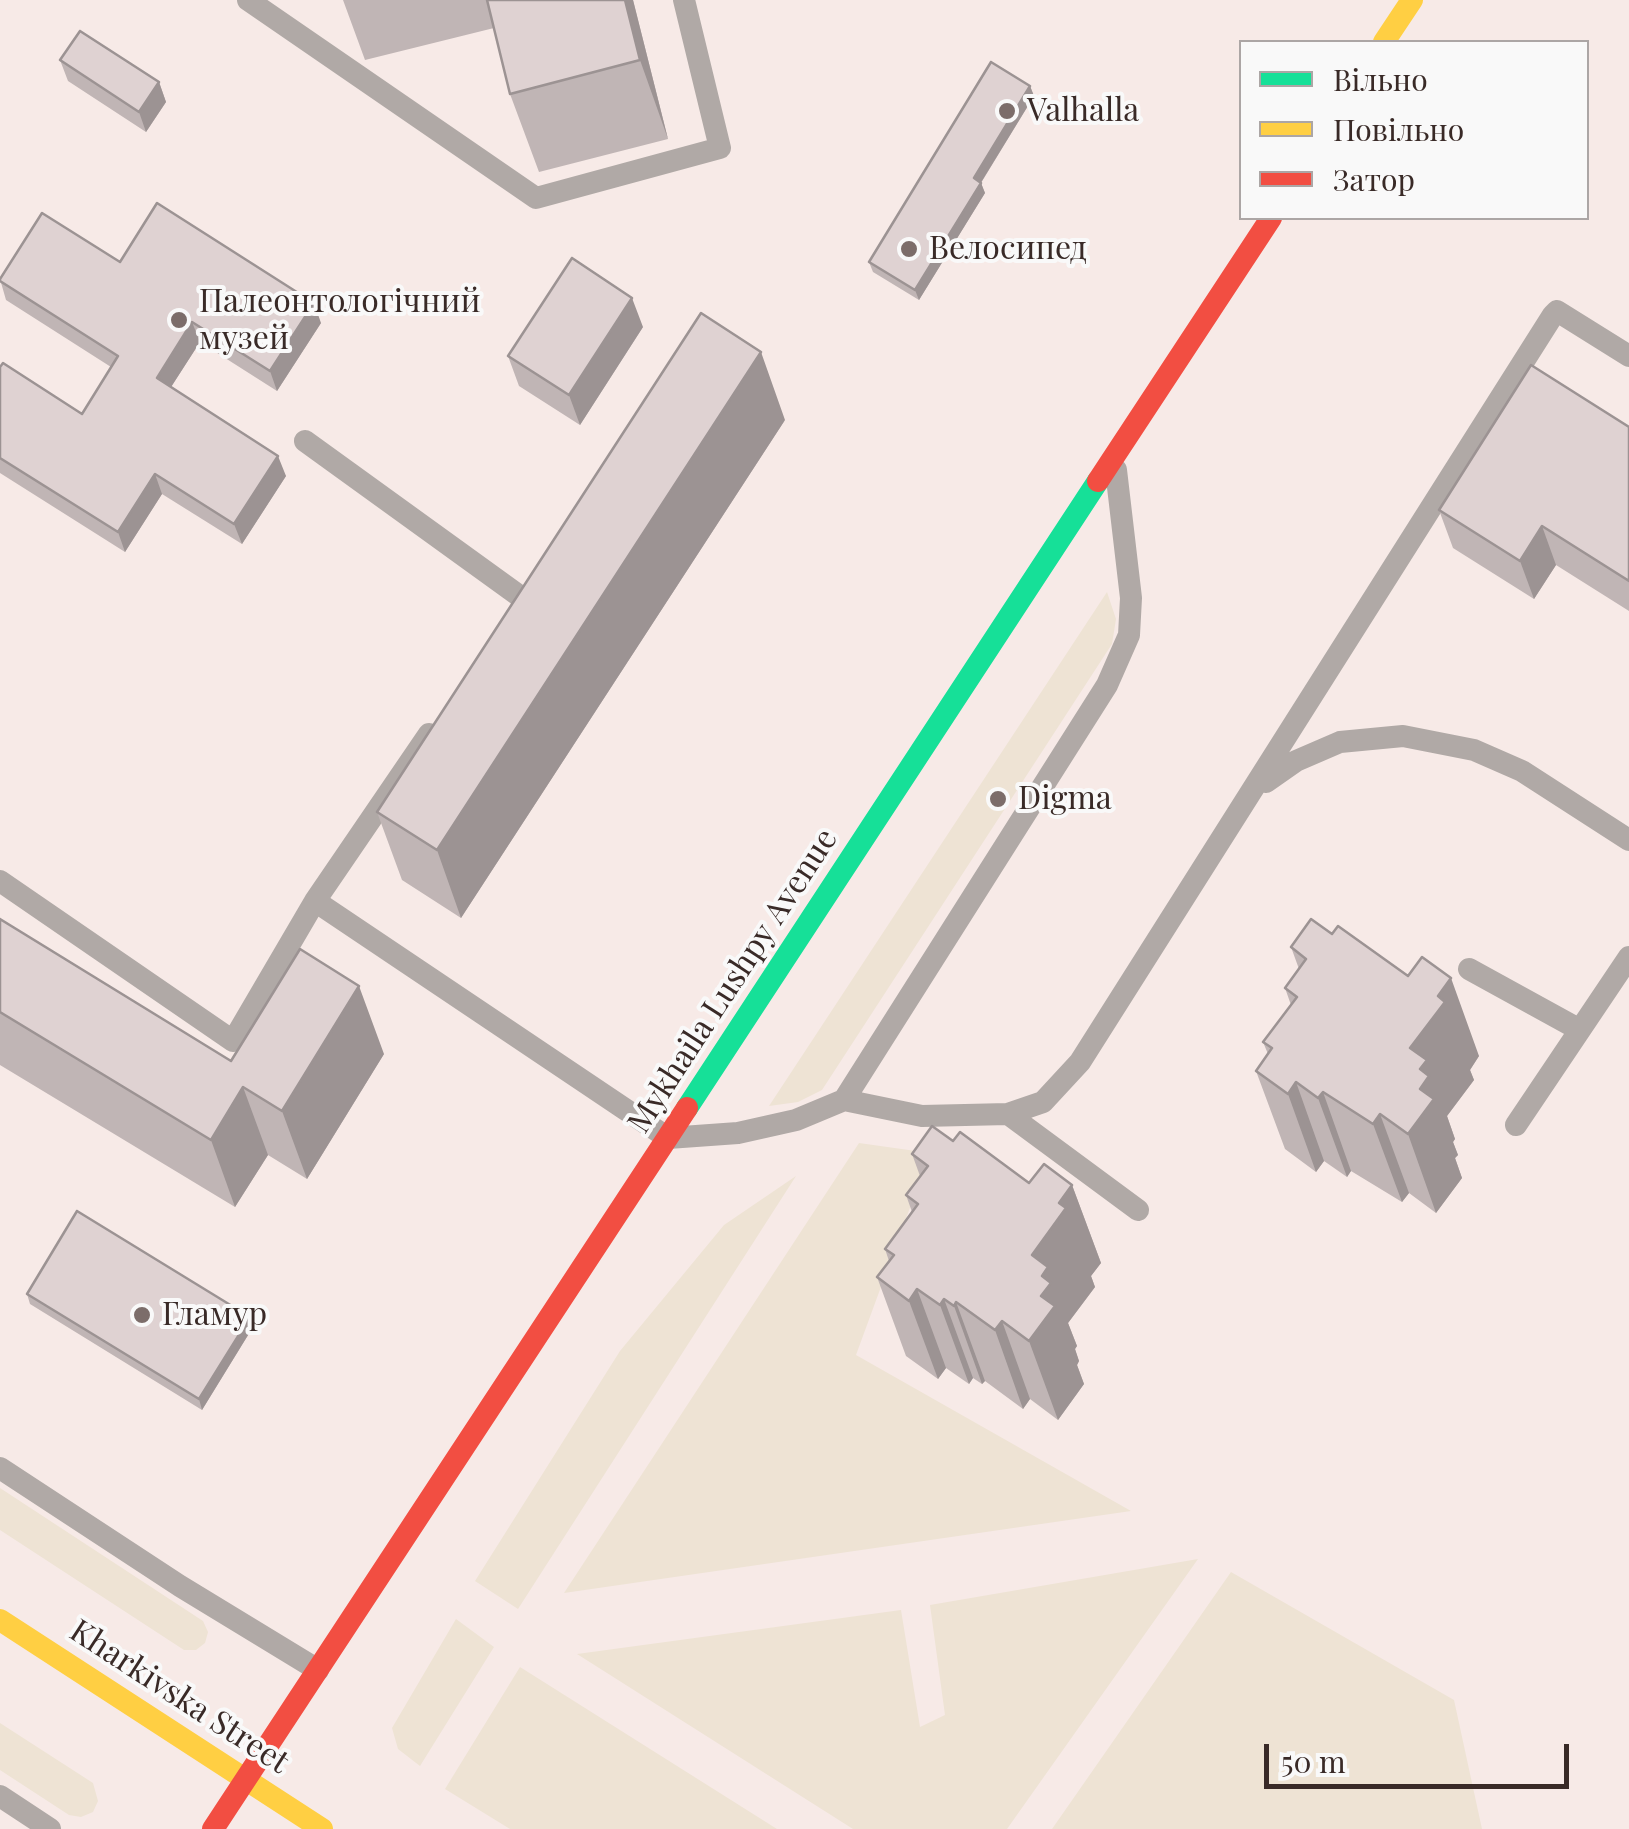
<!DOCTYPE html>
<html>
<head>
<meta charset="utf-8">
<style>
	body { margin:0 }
	#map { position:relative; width:1629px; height:1829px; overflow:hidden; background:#f7eae7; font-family:"Playfair Display",serif }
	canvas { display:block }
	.legend { position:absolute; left:1239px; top:40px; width:350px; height:180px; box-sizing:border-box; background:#f9f9f9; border:2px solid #aca6a5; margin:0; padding:12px 18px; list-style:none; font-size:30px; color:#392a27 }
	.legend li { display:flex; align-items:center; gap:20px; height:50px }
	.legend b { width:50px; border:2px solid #aca6a5 }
	.scale { position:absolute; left:1264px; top:1744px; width:305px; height:45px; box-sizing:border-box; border:5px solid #392a27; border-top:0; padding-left:12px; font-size:30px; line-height:35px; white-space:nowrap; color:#392a27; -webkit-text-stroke:8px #f9f9f9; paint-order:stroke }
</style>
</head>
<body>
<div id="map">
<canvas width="1629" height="1829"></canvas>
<ul class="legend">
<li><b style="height:12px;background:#16e098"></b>Вільно</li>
<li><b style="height:12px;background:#ffcf43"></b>Повільно</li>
<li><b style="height:12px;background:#f24e42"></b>Затор</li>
</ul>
<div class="scale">50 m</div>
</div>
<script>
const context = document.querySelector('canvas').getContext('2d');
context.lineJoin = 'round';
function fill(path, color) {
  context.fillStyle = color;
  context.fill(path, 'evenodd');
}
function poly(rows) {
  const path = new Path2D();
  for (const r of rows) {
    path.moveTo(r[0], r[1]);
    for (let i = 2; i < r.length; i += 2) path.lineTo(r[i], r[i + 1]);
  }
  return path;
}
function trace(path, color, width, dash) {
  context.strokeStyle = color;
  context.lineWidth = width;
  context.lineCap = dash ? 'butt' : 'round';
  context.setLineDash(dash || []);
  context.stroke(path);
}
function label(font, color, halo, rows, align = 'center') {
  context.font = font + ' "Playfair Display",serif';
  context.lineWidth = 8;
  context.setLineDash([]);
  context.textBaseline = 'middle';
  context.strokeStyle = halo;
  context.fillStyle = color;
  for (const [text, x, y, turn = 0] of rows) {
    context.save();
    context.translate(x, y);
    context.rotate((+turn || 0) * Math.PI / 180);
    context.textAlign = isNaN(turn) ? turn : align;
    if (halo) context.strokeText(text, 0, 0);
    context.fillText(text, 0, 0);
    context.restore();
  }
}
fill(poly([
	[1107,592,1116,619,1112,644,822,1090,798,1102,769,1106],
	[859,1143,930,1153,856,1355,1131,1511,564,1593],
	[796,1176,518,1609,475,1581,620,1351,724,1225],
	[0,1488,203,1621,208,1632,205,1643,196,1650,184,1650,0,1530],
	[1198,1559,1007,1829,853,1829,577,1654,901,1610,920,1727,945,1715,930,1605],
	[1231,1572,1454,1700,1482,1829,1052,1829],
	[456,1619,494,1647,420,1766,398,1749,392,1728],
	[520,1667,777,1829,510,1829,445,1789],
	[0,1723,93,1783,98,1801,93,1812,81,1817,69,1815,0,1770]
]), '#eee3d4');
trace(poly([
	[248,0,536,198,720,148,684,0],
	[305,441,525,600],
	[1266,782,1296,761,1340,742,1403,736,1474,750,1522,771,1629,840],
	[0,881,233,1041,315,901,429,734],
	[315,901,668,1138,738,1133,796,1120,844,1100,922,1116,1008,1114,1043,1102,1080,1062,1553,315,1557,311,1629,356],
	[1469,969,1580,1030],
	[844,1100,1107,685,1129,635,1131,598,1116,470],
	[1008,1114,1138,1210],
	[1516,1125,1629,957],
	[0,1468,180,1586,318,1670],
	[0,1796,50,1829]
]), '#b0a9a6', 22);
trace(poly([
	[687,1108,1098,481]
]), '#16e098', 22);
trace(poly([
	[1384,42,1412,0],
	[0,1620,322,1829]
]), '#ffcf43', 22);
trace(poly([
	[1098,481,1271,218],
	[213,1829,687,1108]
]), '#f24e42', 22);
fill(poly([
	[343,0,633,0,668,139,539,172,510,94,494,28,365,60],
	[60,60,159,82,166,102,146,132,68,81],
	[1030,86,1034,96,981,183,985,193,919,300,873,272,869,262],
	[120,262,321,323,277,391,200,342,171,387,286,476,242,544,162,494,125,552,0,473,0,367,82,414,111,367,6,300,0,279],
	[643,327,580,425,519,386,508,356],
	[785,420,461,918,402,880,377,812],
	[1629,427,1629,611,1556,565,1534,599,1453,548,1439,510],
	[0,919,231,1061,384,1054,307,1179,268,1155,235,1207,0,1065],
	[1291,947,1479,1056,1470,1070,1474,1080,1447,1116,1455,1139,1453,1142,1458,1155,1455,1158,1462,1178,1436,1213,1409,1193,1402,1202,1351,1171,1347,1177,1324,1161,1316,1172,1285,1149,1256,1071,1268,1054,1263,1042,1291,1005,1285,988,1299,969],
	[953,1141,1029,1183,1072,1185,1101,1263,1091,1276,1095,1287,1068,1323,1077,1346,1075,1349,1079,1361,1077,1365,1084,1384,1058,1420,1030,1399,1023,1409,985,1381,982,1384,973,1378,969,1384,946,1368,938,1379,906,1356,877,1277,889,1261,885,1249,912,1212,906,1195,920,1176,912,1154],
	[27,1294,253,1327,202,1410,30,1304]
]), '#c0b5b5');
fill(poly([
	[625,0,633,0,668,139,640,60],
	[159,82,166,102,146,132,139,112],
	[1030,86,1034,96,977,189,974,178],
	[981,183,985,193,919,300,915,290],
	[632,298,643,327,580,425,569,395],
	[314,303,321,323,277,391,270,371],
	[192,322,200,342,164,398,157,378],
	[761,352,785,420,461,918,437,850],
	[278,456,286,476,242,544,234,524],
	[155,474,162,494,125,552,118,532],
	[1542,526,1556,565,1534,599,1520,561],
	[1451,978,1479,1056,1470,1070,1474,1080,1447,1116,1455,1139,1453,1142,1458,1155,1455,1158,1462,1178,1436,1213,1408,1134,1420,1089,1410,1048,1438,996],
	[359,986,384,1054,307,1179,282,1111],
	[1296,1082,1324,1161,1316,1172,1288,1094],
	[243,1087,268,1155,235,1207,211,1140],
	[1323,1092,1351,1171,1347,1177,1318,1098],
	[1380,1114,1409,1193,1402,1202,1373,1124],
	[1072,1185,1101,1263,1091,1276,1095,1287,1068,1323,1077,1346,1075,1349,1079,1361,1077,1365,1084,1384,1058,1420,1029,1341,1041,1296,1032,1255,1059,1203],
	[917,1289,946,1368,938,1379,909,1301],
	[944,1299,973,1378,969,1384,940,1305],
	[956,1302,985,1381,982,1384,954,1306],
	[250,1317,253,1327,202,1410,199,1399],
	[1002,1321,1030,1399,1023,1409,995,1330]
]), '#9c9393');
const building = poly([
	[487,0,625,0,640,60,510,94,487,0],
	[80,31,159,82,139,112,60,60,80,31],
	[991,62,1030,86,974,178,981,183,915,290,869,262,991,62],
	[157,203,314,303,270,371,192,322,157,378,278,456,234,524,155,474,118,532,0,458,0,367,3,363,82,414,118,356,0,281,0,279,42,213,120,262,157,203],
	[572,258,632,298,569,395,508,356,572,258],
	[701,313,761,352,437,850,377,812,701,313],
	[1531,365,1629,427,1629,581,1542,526,1520,561,1439,510,1531,365],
	[0,919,231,1061,300,949,359,986,282,1111,243,1087,211,1140,0,1012,0,919],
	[1311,919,1332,934,1338,926,1408,976,1422,957,1451,978,1438,996,1445,1002,1410,1048,1427,1060,1420,1069,1429,1076,1420,1089,1434,1099,1408,1134,1380,1114,1373,1124,1323,1092,1318,1098,1296,1082,1288,1094,1256,1071,1272,1048,1263,1042,1297,997,1285,988,1306,959,1291,947,1311,919],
	[932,1126,953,1141,960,1132,1029,1183,1044,1164,1072,1185,1059,1203,1066,1208,1032,1255,1048,1267,1042,1276,1051,1283,1041,1296,1055,1306,1029,1341,1002,1321,995,1330,956,1302,954,1306,944,1299,940,1305,917,1289,909,1301,877,1277,894,1255,885,1249,918,1204,906,1195,928,1166,912,1154,932,1126],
	[77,1211,250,1317,199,1399,27,1294,77,1211]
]);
fill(building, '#dfd2d2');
trace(building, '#9c9393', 2.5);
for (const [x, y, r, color] of [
	[1007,111,10,"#7c6d6a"],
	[909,249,10,"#7c6d6a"],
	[179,320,10,"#7c6d6a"],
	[998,799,10,"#7c6d6a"],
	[142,1315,10,"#7c6d6a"]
]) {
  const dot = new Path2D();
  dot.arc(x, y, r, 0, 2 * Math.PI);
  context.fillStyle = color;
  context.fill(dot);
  trace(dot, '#f9f9f9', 4);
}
label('32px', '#392a27', '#f9f9f9', [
	["Valhalla",1027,111],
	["Велосипед",929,249],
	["Палеонтологічний",199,302],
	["музей",199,339],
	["Digma",1018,799],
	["Гламур",162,1315]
], 'left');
label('32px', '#392a27', '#f9f9f9', [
	["Mykhaila Lushpy Avenue",733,981,-57],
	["Kharkivska Street",179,1697,33]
]);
</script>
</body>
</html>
